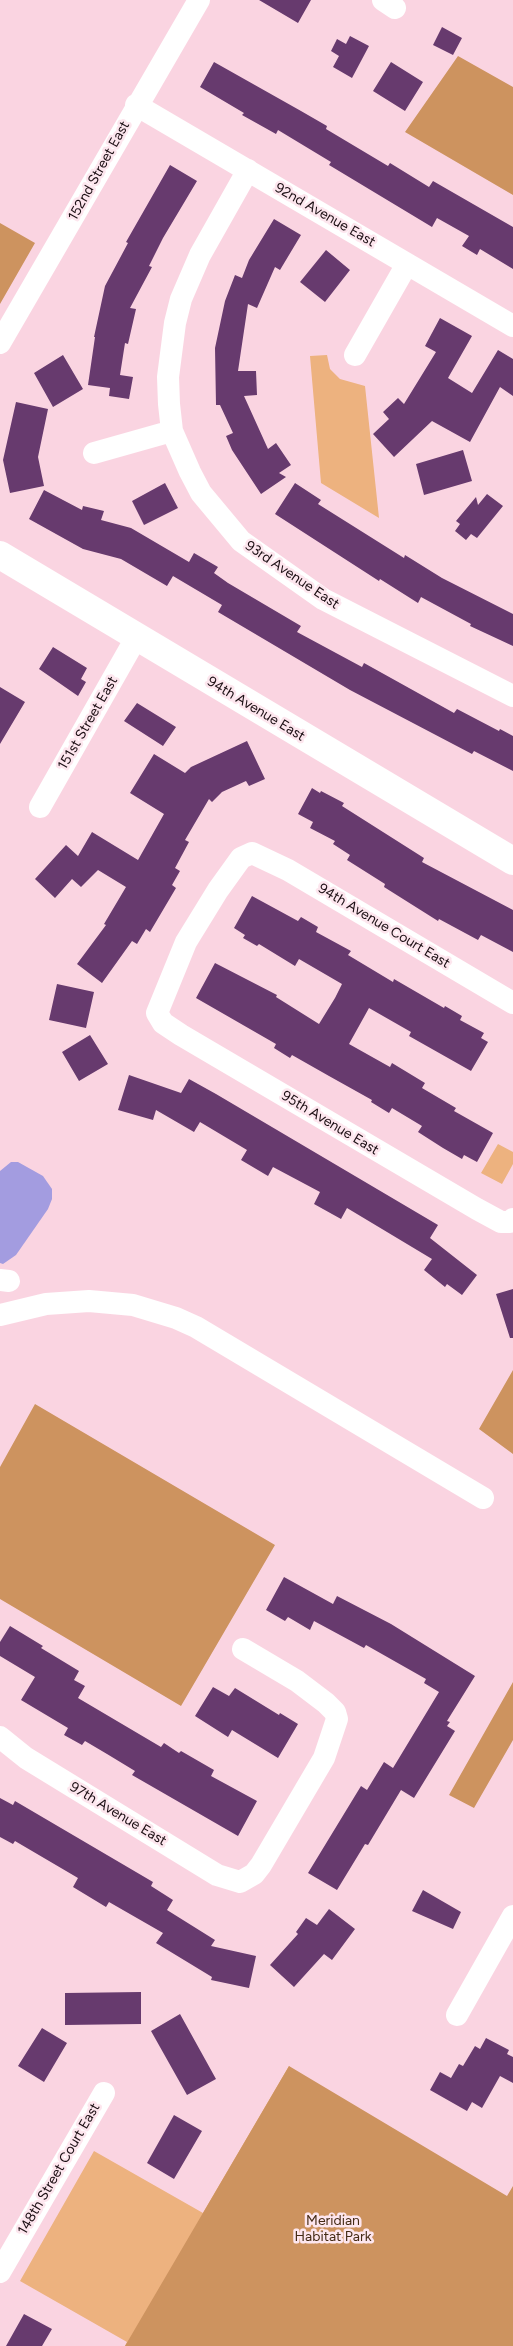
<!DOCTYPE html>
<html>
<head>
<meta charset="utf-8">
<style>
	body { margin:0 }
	canvas { display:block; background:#fad4e1 }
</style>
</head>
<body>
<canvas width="513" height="2346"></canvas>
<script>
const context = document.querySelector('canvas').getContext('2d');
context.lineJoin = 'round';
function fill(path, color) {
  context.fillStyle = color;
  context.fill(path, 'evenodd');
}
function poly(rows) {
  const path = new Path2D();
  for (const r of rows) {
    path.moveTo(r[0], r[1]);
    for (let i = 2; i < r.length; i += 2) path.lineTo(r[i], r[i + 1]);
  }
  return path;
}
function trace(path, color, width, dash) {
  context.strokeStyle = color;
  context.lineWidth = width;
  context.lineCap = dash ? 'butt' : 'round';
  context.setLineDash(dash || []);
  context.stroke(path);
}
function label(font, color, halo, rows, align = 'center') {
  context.font = font + ' Figtree,sans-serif';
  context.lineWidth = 5;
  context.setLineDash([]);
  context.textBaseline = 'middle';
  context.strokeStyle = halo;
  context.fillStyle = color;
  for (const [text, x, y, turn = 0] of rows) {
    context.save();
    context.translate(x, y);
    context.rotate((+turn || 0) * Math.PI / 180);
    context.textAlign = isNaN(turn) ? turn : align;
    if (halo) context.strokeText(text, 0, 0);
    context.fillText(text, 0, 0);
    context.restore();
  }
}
fill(poly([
	[327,355,330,369,340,379,365,386,379,518,321,483,310,356],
	[498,1144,513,1152,513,1164,502,1184,481,1173],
	[289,2066,513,2346,125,2346,127,2342,20,2281,94,2151,203,2213]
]), '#edb27f');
fill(poly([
	[458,56,513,87,513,195,405,132],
	[0,223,35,243,0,304],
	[513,1370,513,1454,479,1429],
	[35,1404,275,1545,181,1706,0,1599,0,1467],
	[513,1682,513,1740,474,1808,449,1795],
	[289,2066,507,2196,513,2186,513,2346,125,2346]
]), '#cd935f');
fill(poly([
	[11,1162,18,1162,43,1176,52,1189,52,1199,48,1209,16,1255,3,1264,0,1263,0,1171]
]), '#a39ce0');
fill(poly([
	[259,0,311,0,298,23],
	[442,27,462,38,453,55,433,45],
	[350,36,369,46,352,78,333,67,339,56,331,51,337,39,346,44],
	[214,62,301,111,327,126,326,129,388,166,390,163,429,187,433,181,513,227,513,269,480,249,477,255,462,246,469,236,437,218,432,227,329,165,331,162,278,130,276,134,242,115,244,113,200,87],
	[391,62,423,82,405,111,373,91],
	[170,165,197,181,163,238,149,266,152,267,130,308,136,309,128,344,125,343,120,375,133,377,129,399,109,396,110,388,88,385,95,337,94,337,105,286,128,243,126,242],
	[274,219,301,235,280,270,275,267,257,308,248,304,238,371,256,371,257,395,244,396,268,449,276,443,291,465,279,473,286,477,261,494,232,450,226,436,233,433,220,405,216,405,215,348,225,301,235,275,242,278,249,260],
	[326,250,350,270,325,302,300,282],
	[440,318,472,336,448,378,472,393,498,350,513,359,513,396,500,387,470,442,432,421,394,457,373,434,389,419,383,412,398,398,404,404,436,352,425,346],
	[63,355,83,389,53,407,34,373],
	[16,402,48,409,38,457,44,486,10,493,3,460],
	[463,450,472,481,424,495,416,464],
	[165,483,178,508,144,525,132,501],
	[295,483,321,500,318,504,404,558,405,555,442,578,513,614,513,646,470,626,471,624,421,597,418,603,380,579,379,581,275,514],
	[44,490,82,510,83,506,104,511,101,520,131,528,189,562,194,553,218,567,214,573,228,583,301,626,297,632,362,667,364,663,454,713,457,709,499,731,500,729,513,736,513,771,474,751,472,754,350,690,218,612,222,605,173,576,167,586,121,559,83,549,29,519],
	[487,494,503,506,477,538,471,534,466,540,455,531,460,524,456,521,476,497,478,505],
	[53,647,87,668,81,679,86,682,78,696,39,669],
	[0,687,25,702,0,744],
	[137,703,176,727,163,746,124,721],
	[247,741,265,779,249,786,246,781,222,792,212,802,209,799,185,840,189,842,175,868,180,871,172,885,176,888,150,932,146,929,137,944,132,941,102,983,77,964,106,925,104,924,126,887,98,870,81,887,72,879,55,898,35,879,66,845,78,856,92,832,138,860,164,814,130,793,154,754,185,773,191,767],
	[312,788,320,793,321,791,344,803,342,806,424,858,422,862,513,910,513,952,481,935,478,940,439,919,438,921,384,887,385,884,347,860,350,855,333,844,335,841,310,828,313,822,298,814],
	[252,896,298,921,301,917,318,927,316,932,351,951,348,955,393,982,394,979,444,1008,445,1006,462,1016,460,1020,484,1033,481,1038,488,1042,471,1071,409,1036,411,1032,369,1008,349,1044,390,1067,392,1063,425,1083,422,1088,456,1108,454,1111,493,1133,477,1162,464,1155,462,1159,443,1148,418,1132,422,1126,392,1108,389,1113,371,1102,372,1100,329,1076,292,1055,290,1058,274,1048,276,1044,196,998,215,963,277,995,276,997,319,1024,335,998,342,984,299,959,295,966,259,944,257,946,243,938,245,935,234,928],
	[57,984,94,992,86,1028,49,1020],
	[90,1035,108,1064,79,1081,62,1052],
	[129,1075,181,1093,189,1079,216,1094,438,1225,430,1238,477,1275,462,1295,447,1284,445,1287,424,1270,432,1259,347,1208,341,1219,314,1204,320,1192,273,1167,268,1176,241,1160,247,1150,200,1122,194,1132,156,1110,153,1120,118,1110],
	[513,1289,513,1338,510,1338,496,1294],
	[284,1577,333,1604,337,1596,391,1624,475,1676,447,1721,450,1722,447,1726,455,1731,414,1798,401,1790,368,1845,365,1844,337,1890,308,1873,361,1786,367,1790,384,1762,393,1768,439,1692,424,1683,426,1679,366,1645,364,1648,314,1621,310,1630,288,1617,285,1621,266,1610],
	[10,1626,43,1646,41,1648,79,1671,74,1680,85,1686,78,1698,161,1747,164,1743,179,1753,181,1751,214,1770,211,1776,257,1801,238,1836,132,1775,135,1771,107,1754,85,1741,82,1745,64,1735,68,1728,21,1700,35,1677,0,1656,0,1642],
	[213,1687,229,1696,235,1688,279,1715,280,1713,298,1724,278,1758,232,1730,228,1737,195,1716],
	[0,1798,13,1805,15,1801,153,1882,151,1886,173,1900,167,1910,215,1940,211,1946,256,1956,249,1988,211,1980,212,1977,156,1943,163,1933,109,1902,106,1907,73,1887,78,1878,15,1841,13,1844,0,1837],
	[423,1890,461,1912,453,1929,412,1911],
	[329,1909,355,1929,332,1960,324,1954,294,1987,270,1965,298,1934,296,1932,306,1918,317,1925],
	[141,1992,141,2024,65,2025,65,1993],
	[180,2014,216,2079,187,2095,151,2031],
	[42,2028,67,2043,44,2082,18,2066],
	[486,2038,509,2050,507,2054,513,2057,513,2083,500,2076,482,2108,472,2102,467,2111,430,2090,440,2072,451,2078,459,2064,463,2066,475,2046,480,2049],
	[174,2115,202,2131,174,2179,147,2163],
	[24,2314,52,2329,42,2346,6,2346]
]), '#673a6e');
trace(poly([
	[383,0,395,8],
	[136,105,513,326],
	[248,170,200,255,181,299,175,323,168,377,169,404,172,431,190,472,201,493,241,541,323,599,513,696],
	[0,343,199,0],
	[355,355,407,264],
	[94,453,172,431],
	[40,807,136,638],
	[513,1003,288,870,252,853,241,858,218,890,186,942,157,1013,163,1023,181,1035,477,1209,501,1222,510,1222,513,1219],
	[0,1280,9,1281],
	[0,1315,46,1304,89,1301,133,1305,176,1318,196,1327,483,1498],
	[0,1737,26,1758,217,1875,240,1882,254,1874,261,1865,324,1758,337,1719,335,1712,326,1703,297,1681,243,1649],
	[457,2015,513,1916],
	[0,2272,104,2093]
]), '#fff', 22);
trace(poly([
	[0,555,513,861]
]), '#fff', 28);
label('14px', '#1b0e13', '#fde6ee', [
	["152nd Street East",99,171,-61],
	["92nd Avenue East",325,215,30],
	["93rd Avenue East",292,575,34],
	["94th Avenue East",256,709,31],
	["151st Street East",88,723,-60],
	["94th Avenue Court East",384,926,31],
	["95th Avenue East",330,1123,31],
	["97th Avenue East",118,1814,31],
	["148th Street Court East",59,2169,-60]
]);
label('14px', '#442b15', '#fde6ee', [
	["Meridian",333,2221],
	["Habitat Park",333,2237]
]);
</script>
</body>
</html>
